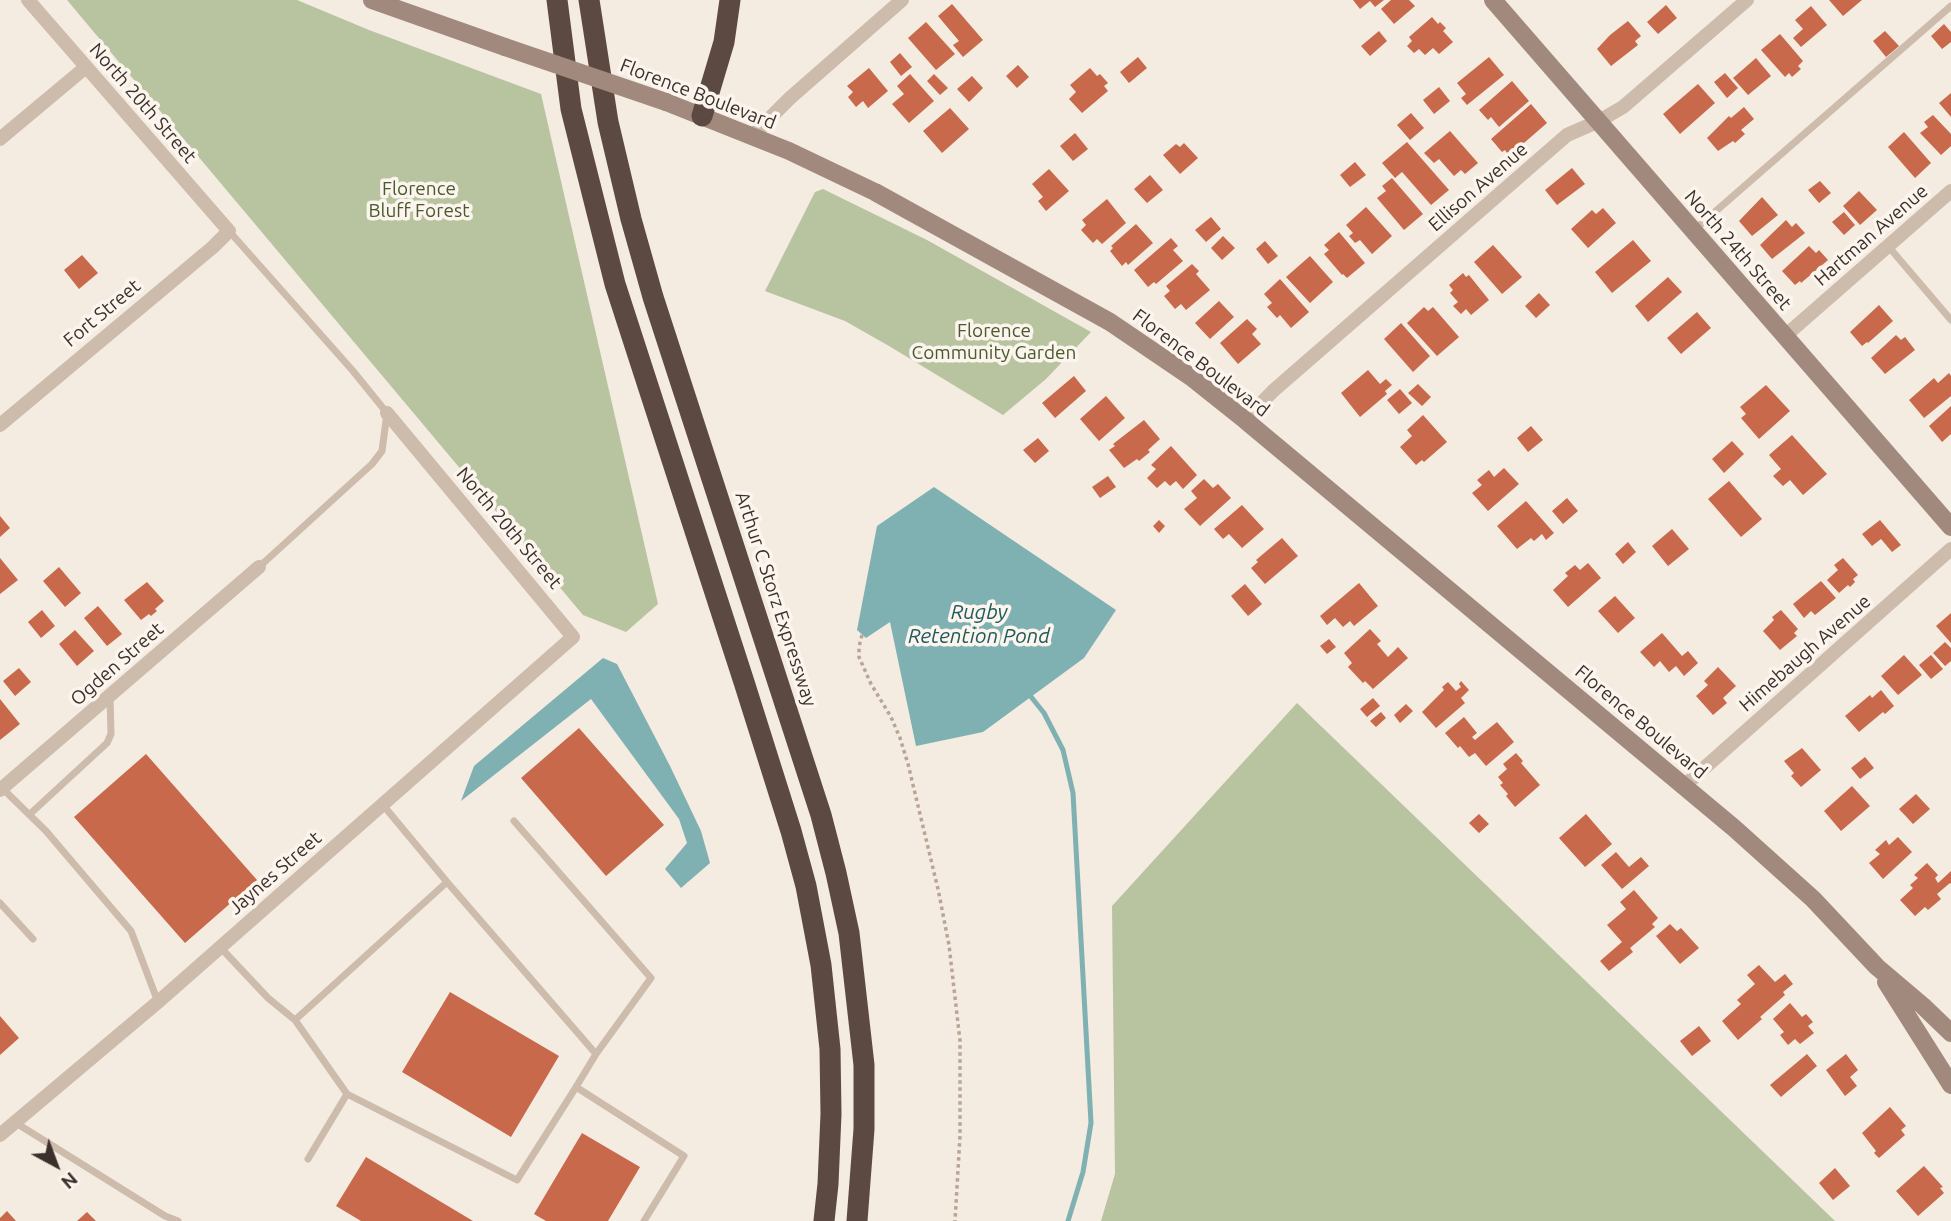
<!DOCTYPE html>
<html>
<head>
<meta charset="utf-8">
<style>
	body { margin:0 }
	#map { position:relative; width:1951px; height:1221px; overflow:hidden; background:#f4ebe1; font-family:Ubuntu,sans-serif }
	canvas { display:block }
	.north { position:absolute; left:21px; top:1130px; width:70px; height:70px; -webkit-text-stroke:5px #fbf5ee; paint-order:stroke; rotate:139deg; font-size:19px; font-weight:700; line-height:28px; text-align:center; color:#3b302b }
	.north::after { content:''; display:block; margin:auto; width:24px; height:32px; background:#3b302b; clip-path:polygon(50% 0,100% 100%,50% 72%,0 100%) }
</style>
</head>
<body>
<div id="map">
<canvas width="1951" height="1221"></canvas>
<div class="north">N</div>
</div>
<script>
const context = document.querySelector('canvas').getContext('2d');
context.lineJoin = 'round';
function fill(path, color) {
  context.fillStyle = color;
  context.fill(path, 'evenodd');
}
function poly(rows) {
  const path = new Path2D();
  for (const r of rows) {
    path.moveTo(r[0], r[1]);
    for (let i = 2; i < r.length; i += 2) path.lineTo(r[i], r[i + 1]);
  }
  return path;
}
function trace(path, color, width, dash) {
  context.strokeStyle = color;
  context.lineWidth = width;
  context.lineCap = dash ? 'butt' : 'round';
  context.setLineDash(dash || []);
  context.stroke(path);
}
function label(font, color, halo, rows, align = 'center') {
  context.font = font + ' Ubuntu,sans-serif';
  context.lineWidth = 7;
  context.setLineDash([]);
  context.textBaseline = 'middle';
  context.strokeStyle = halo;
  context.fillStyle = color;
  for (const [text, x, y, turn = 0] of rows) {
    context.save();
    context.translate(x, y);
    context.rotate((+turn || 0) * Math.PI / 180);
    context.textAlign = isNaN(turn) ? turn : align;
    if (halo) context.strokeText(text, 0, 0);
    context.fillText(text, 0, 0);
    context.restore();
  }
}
fill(poly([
	[67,0,297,0,369,30,541,94,658,604,626,632,583,615],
	[823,189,927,240,1091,332,1046,379,1003,415,889,346,845,321,765,291,815,192],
	[1297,703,1835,1221,1101,1221,1115,1174,1112,906]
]), '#b8c4a0');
fill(poly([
	[934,487,1116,610,1084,658,983,732,916,746,890,622,866,638,857,630,877,526],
	[603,658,617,664,670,766,701,831,710,863,681,888,665,869,687,843,679,819,591,699,461,801,474,766]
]), '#7fb0b2');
trace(poly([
	[1028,693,1044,713,1063,750,1073,793,1091,1123,1083,1172,1068,1221]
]), '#7fb0b2', 5);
fill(poly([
	[1353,0,1384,0,1375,7,1370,1,1360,9],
	[1391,0,1409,0,1415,6,1394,24,1381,9],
	[1829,0,1862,0,1843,16],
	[952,4,983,40,963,57,953,45,959,41,938,16],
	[1666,5,1677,18,1658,34,1647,22],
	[1811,6,1827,25,1801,47,1793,38,1803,29,1795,20],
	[1432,17,1438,24,1440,22,1446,28,1443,31,1453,42,1439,54,1433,48,1425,55,1419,49,1414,53,1407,46,1412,41,1409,37],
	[1628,21,1641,36,1635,41,1638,45,1611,66,1597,49,1610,35],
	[926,22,955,54,936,70,908,38],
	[1944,24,1951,32,1951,42,1942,49,1931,36],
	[1379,31,1387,41,1370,56,1361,46],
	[1885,31,1899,46,1886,57,1873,41],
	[1780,34,1803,61,1798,66,1801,69,1792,77,1789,73,1785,77,1761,50],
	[900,53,912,67,901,76,890,62],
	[1138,57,1147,68,1129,83,1120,72],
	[1489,57,1504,75,1467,105,1461,98,1466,94,1457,83],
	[1756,58,1771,76,1748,95,1733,78],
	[1018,65,1029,77,1017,88,1006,76],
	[869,68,888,91,868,108,863,101,856,107,848,97,853,92,847,86],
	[1090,68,1097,76,1100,74,1108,83,1104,86,1108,91,1082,113,1069,99,1076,92,1070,85],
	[1725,73,1738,88,1727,98,1714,82],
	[910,74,934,101,909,123,892,104,904,94,897,86],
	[934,74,948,88,940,95,927,81],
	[972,76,983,88,969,102,957,89],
	[1512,81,1529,101,1499,127,1491,117,1488,120,1479,110],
	[1698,84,1715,103,1680,134,1663,114],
	[1439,87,1450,101,1434,114,1423,100],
	[1951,93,1951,117,1939,103],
	[1531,104,1547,123,1509,156,1505,150,1502,152,1491,139],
	[1744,107,1754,119,1741,130,1745,134,1735,143,1733,141,1718,151,1707,138,1729,116,1731,118],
	[950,108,969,129,942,153,923,131],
	[1411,113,1424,128,1410,140,1397,125],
	[1933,115,1951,134,1951,146,1941,155,1920,133,1928,127,1924,122],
	[1450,131,1478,163,1465,174,1461,170,1454,176,1439,159,1434,163,1424,153],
	[1904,132,1931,163,1915,178,1888,147],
	[1075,133,1088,149,1073,161,1060,146],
	[1407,142,1449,190,1431,205,1402,172,1395,178,1382,163],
	[1184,143,1198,158,1180,174,1163,155,1176,144,1180,147],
	[1355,162,1366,175,1350,187,1340,175],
	[1572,168,1585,184,1557,205,1545,190],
	[1049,169,1069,191,1046,211,1038,201,1043,197,1032,184],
	[1150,175,1163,190,1147,203,1134,189],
	[1392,178,1423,214,1404,230,1377,198,1386,191,1382,186],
	[1820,181,1831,193,1819,203,1808,190],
	[1859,191,1877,210,1860,225,1843,206],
	[1762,197,1778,215,1752,236,1739,221],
	[1107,199,1126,223,1102,244,1097,239,1093,243,1081,230,1086,225,1082,220],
	[1366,207,1392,236,1372,254,1360,240,1355,243,1349,236,1353,233,1346,225],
	[1603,208,1616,223,1588,248,1571,229,1592,210,1596,214],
	[1844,212,1855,225,1844,235,1832,222],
	[1211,217,1221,229,1206,242,1195,230],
	[1786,220,1792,227,1796,223,1805,233,1772,259,1760,245],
	[1136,224,1153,243,1128,265,1126,262,1122,266,1110,251,1113,248,1111,246],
	[1339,232,1365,263,1347,278,1343,274,1342,275,1324,254,1329,250,1324,245],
	[1223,236,1235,248,1222,260,1211,248],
	[1171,238,1178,246,1173,250,1183,261,1156,284,1154,282,1148,287,1134,270],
	[1633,240,1651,261,1612,293,1595,272],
	[1265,241,1278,256,1268,264,1256,249],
	[1493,245,1522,277,1502,294,1474,262],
	[1809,246,1816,253,1819,250,1828,260,1801,283,1800,281,1795,285,1782,271],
	[82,255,98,273,79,289,64,270],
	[1310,256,1333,282,1310,303,1286,277],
	[1192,264,1199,271,1196,274,1210,290,1186,310,1181,304,1175,309,1164,296,1170,291,1166,286],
	[1463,273,1466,277,1469,275,1489,300,1471,315,1466,309,1461,314,1453,306,1458,302,1450,293,1453,290,1449,285],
	[1668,277,1682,292,1648,322,1635,306],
	[1280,279,1309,312,1291,328,1280,315,1277,318,1267,307,1272,303,1264,294],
	[1539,293,1550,305,1536,318,1525,306],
	[1219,301,1234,317,1210,339,1195,323],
	[1879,305,1893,321,1868,343,1867,342,1862,346,1850,332],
	[1424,307,1428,311,1433,307,1459,337,1437,356,1407,323],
	[1697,312,1711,328,1681,354,1667,338],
	[1247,319,1257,329,1252,334,1261,344,1238,364,1220,343],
	[1401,323,1430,356,1413,372,1384,339],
	[1896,335,1901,340,1905,337,1915,350,1885,374,1871,358],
	[1368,370,1380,384,1386,379,1392,385,1385,391,1387,394,1360,417,1341,393],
	[1949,373,1951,376,1951,396,1924,418,1909,400,1934,378,1938,383],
	[1074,376,1086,391,1055,418,1042,403],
	[1418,384,1431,397,1422,406,1408,393],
	[1766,385,1790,411,1759,439,1741,418,1746,414,1740,407],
	[1400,389,1412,403,1399,414,1387,400],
	[1106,396,1125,418,1099,441,1080,419],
	[1951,406,1951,434,1942,442,1929,426],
	[1423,415,1447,442,1424,462,1422,460,1416,465,1400,447,1412,436,1407,430],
	[1144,420,1160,439,1148,450,1150,452,1139,461,1137,459,1124,468,1109,450,1115,446,1113,444],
	[1531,426,1543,440,1528,452,1517,438],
	[1792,435,1827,474,1803,495,1790,480,1783,486,1773,476,1781,469,1769,455],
	[1038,438,1049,451,1035,463,1023,450],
	[1732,441,1744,454,1724,473,1712,459],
	[1171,446,1197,475,1183,489,1176,481,1170,486,1165,481,1157,488,1147,478,1156,469,1151,465],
	[1504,468,1519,484,1488,511,1472,493,1482,485,1477,480,1489,470,1494,477],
	[1108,476,1116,487,1100,498,1092,487],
	[1204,479,1213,488,1218,484,1231,498,1200,526,1184,509,1197,498,1191,491],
	[1729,481,1762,519,1741,537,1708,499],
	[1567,498,1578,511,1563,524,1552,511],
	[1526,501,1554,533,1546,540,1542,534,1534,541,1531,538,1517,549,1497,526],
	[1242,505,1264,529,1242,548,1229,534,1223,539,1214,529],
	[0,516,10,528,0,537],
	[1159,520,1165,526,1159,533,1153,526],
	[1880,520,1901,545,1892,552,1881,539,1872,546,1862,534],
	[1672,529,1689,549,1668,566,1652,546],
	[1282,538,1298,556,1265,584,1251,568,1258,562,1256,560],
	[1628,542,1636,552,1623,564,1615,554],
	[0,558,18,580,0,594],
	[1843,558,1858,575,1853,579,1855,582,1850,587,1848,585,1839,593,1827,580,1838,570,1834,565],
	[1588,563,1601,578,1568,607,1553,590,1568,576,1565,573,1575,565,1580,570],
	[59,567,81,593,65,607,43,581],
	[1821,581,1836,598,1815,615,1811,611,1804,618,1793,604],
	[147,582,164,601,155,609,157,611,151,616,149,614,141,620,124,600],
	[1359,583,1378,606,1354,626,1350,621,1343,627,1335,618,1327,625,1320,616],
	[1245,584,1262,604,1248,616,1231,596],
	[1615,596,1635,618,1618,633,1598,611],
	[98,606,122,634,107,646,84,618],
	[42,610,55,626,41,638,28,622],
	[1781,610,1798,629,1794,633,1797,636,1780,650,1763,631,1774,620,1772,617],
	[1951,613,1951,643,1936,626],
	[1370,629,1381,641,1377,644,1388,657,1398,647,1408,658,1373,689,1365,681,1363,683,1348,667,1352,663,1344,653],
	[75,630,94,651,77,666,59,644],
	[1662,633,1682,656,1688,651,1698,663,1684,676,1676,666,1669,672,1660,661,1654,667,1640,652],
	[1329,639,1336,647,1327,654,1320,646],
	[1945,642,1951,648,1951,661,1945,666,1933,653],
	[1904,655,1922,675,1898,695,1881,676],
	[1931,655,1943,669,1931,679,1919,665],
	[1718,667,1736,686,1723,698,1727,703,1713,715,1696,696,1708,685,1704,681],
	[19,668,31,682,15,696,3,681],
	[1461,681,1469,690,1461,698,1465,703,1436,728,1422,712,1444,690,1442,687,1448,682,1456,691,1461,687,1459,684],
	[1881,690,1894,706,1885,714,1883,712,1859,732,1845,716,1870,695,1872,698],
	[1373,698,1380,706,1367,717,1360,709],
	[0,699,20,724,0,740],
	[1406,704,1413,711,1400,723,1394,715],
	[1381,712,1386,718,1376,727,1370,721],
	[1464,717,1477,733,1472,737,1475,740,1497,722,1514,742,1486,766,1475,753,1469,757,1460,746,1458,748,1445,733],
	[579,728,664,825,606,876,521,778],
	[1802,748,1821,770,1801,787,1791,776,1794,773,1784,761],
	[1516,753,1523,761,1521,763,1540,785,1515,807,1506,796,1508,794,1500,785,1503,783,1498,777,1507,769,1503,764],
	[146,754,257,880,185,943,74,817],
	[1865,757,1874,768,1860,779,1851,768],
	[1852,786,1870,806,1841,831,1824,811],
	[1916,794,1930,809,1913,824,1899,809],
	[1479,814,1489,824,1479,833,1469,823],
	[1586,814,1612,844,1585,867,1559,838],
	[1898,837,1912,852,1883,879,1869,863,1880,854,1875,850,1886,840,1889,845],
	[1616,852,1629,867,1641,857,1649,866,1622,889,1601,865],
	[1927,863,1938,875,1935,878,1938,883,1951,871,1951,884,1950,883,1937,894,1941,899,1928,910,1925,907,1915,916,1900,900,1913,888,1910,885,1918,878,1914,875],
	[1634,890,1658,918,1652,924,1655,927,1630,948,1633,952,1609,971,1600,961,1622,942,1607,925,1626,909,1620,902],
	[1670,924,1677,931,1681,928,1699,948,1680,964,1656,936],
	[1759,965,1775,982,1785,974,1793,984,1783,992,1785,995,1760,1017,1762,1019,1738,1040,1722,1021,1741,1004,1737,1000,1755,984,1747,975],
	[450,992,559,1056,511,1137,402,1072],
	[1790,1003,1802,1017,1806,1014,1813,1022,1808,1026,1814,1033,1800,1044,1795,1039,1788,1045,1780,1035,1784,1032,1773,1019],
	[0,1016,19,1038,0,1055],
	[1699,1026,1711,1041,1692,1056,1680,1041],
	[1807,1054,1817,1066,1781,1097,1770,1085],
	[1846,1054,1858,1070,1850,1077,1857,1086,1845,1096,1826,1070],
	[1890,1107,1906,1126,1901,1130,1905,1135,1879,1158,1874,1153,1876,1151,1862,1133],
	[582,1133,640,1167,608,1221,546,1221,534,1214],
	[366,1157,473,1221,361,1221,336,1206],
	[1924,1166,1943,1187,1940,1188,1944,1193,1918,1216,1896,1191],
	[1835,1168,1850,1186,1833,1200,1819,1183],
	[7,1211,16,1221,0,1221,0,1218],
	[87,1212,96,1221,77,1221]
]), '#c8694b');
trace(poly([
	[862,635,859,647,859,657,871,684,891,717,900,738,908,764,938,889,949,945,960,1041,960,1136,955,1221]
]), '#b9a596', 3.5, [3.5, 3.5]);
trace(poly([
	[229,231,353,371,387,413,382,451,372,464,259,567],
	[1693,231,1951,6],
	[1888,246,1951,320],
	[2,788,46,831,131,931,158,1002],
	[383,805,447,882,596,1054],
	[30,814,107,743,111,734,110,697],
	[514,821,651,978,596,1054,576,1087],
	[0,903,33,939],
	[220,947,268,998,295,1020,347,1094,517,1180,576,1087,684,1156,644,1221],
	[295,1020,447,882],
	[16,1123,165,1216,178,1221],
	[308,1159,347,1094]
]), '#cdbbac', 7);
trace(poly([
	[752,136,790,98,902,0],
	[0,139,86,67],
	[1785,336,1951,191],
	[1245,420,1273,391,1567,135,1599,121,1623,107,1747,0],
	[0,425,213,247,229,231,28,0],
	[1684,786,1951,549],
	[0,790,259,567],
	[0,1135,158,1002,573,637,387,413]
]), '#cdbbac', 14);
trace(poly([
	[372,0,505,47],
	[1493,0,1951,527],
	[666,102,789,151,875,192,1110,322,1191,377,1245,420,1734,828,1813,899,1877,967,1923,1006,1951,1033],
	[1886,982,1951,1085]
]), '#a18a7d', 18);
trace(poly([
	[557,0,571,109,615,284,744,682,791,831,806,886,821,965,830,1049,831,1114,828,1184,824,1221],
	[589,0,608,122,631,219,653,297,821,815,836,873,849,933,864,1065,864,1129,857,1221],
	[702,116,724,42,730,0]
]), '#5c4a42', 21);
trace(poly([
	[505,47,666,102]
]), '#a18a7d', 18);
label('19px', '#3b302b', '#fbf5ee', [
	["Florence Boulevard",698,94,21],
	["North 20th Street",143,103,49],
	["Ellison Avenue",1478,187,-41],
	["Hartman Avenue",1871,235,-41],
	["North 24th Street",1738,250,49],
	["Fort Street",102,313,-40],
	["Florence Boulevard",1201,363,37],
	["North 20th Street",509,528,50],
	["Arthur C Storz Expressway",776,599,72],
	["Himebaugh Avenue",1805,653,-41],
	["Ogden Street",117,664,-41],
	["Florence Boulevard",1641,722,40],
	["Jaynes Street",275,873,-41]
]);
label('19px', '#4a5a2e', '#fbf5ee', [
	["Florence",419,189],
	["Bluff Forest",419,211],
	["Florence",994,331],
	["Community Garden",994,353]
]);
label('italic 21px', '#1f5a5e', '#fbf5ee', [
	["Rugby",979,612],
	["Retention Pond",979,636]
]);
</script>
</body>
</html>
